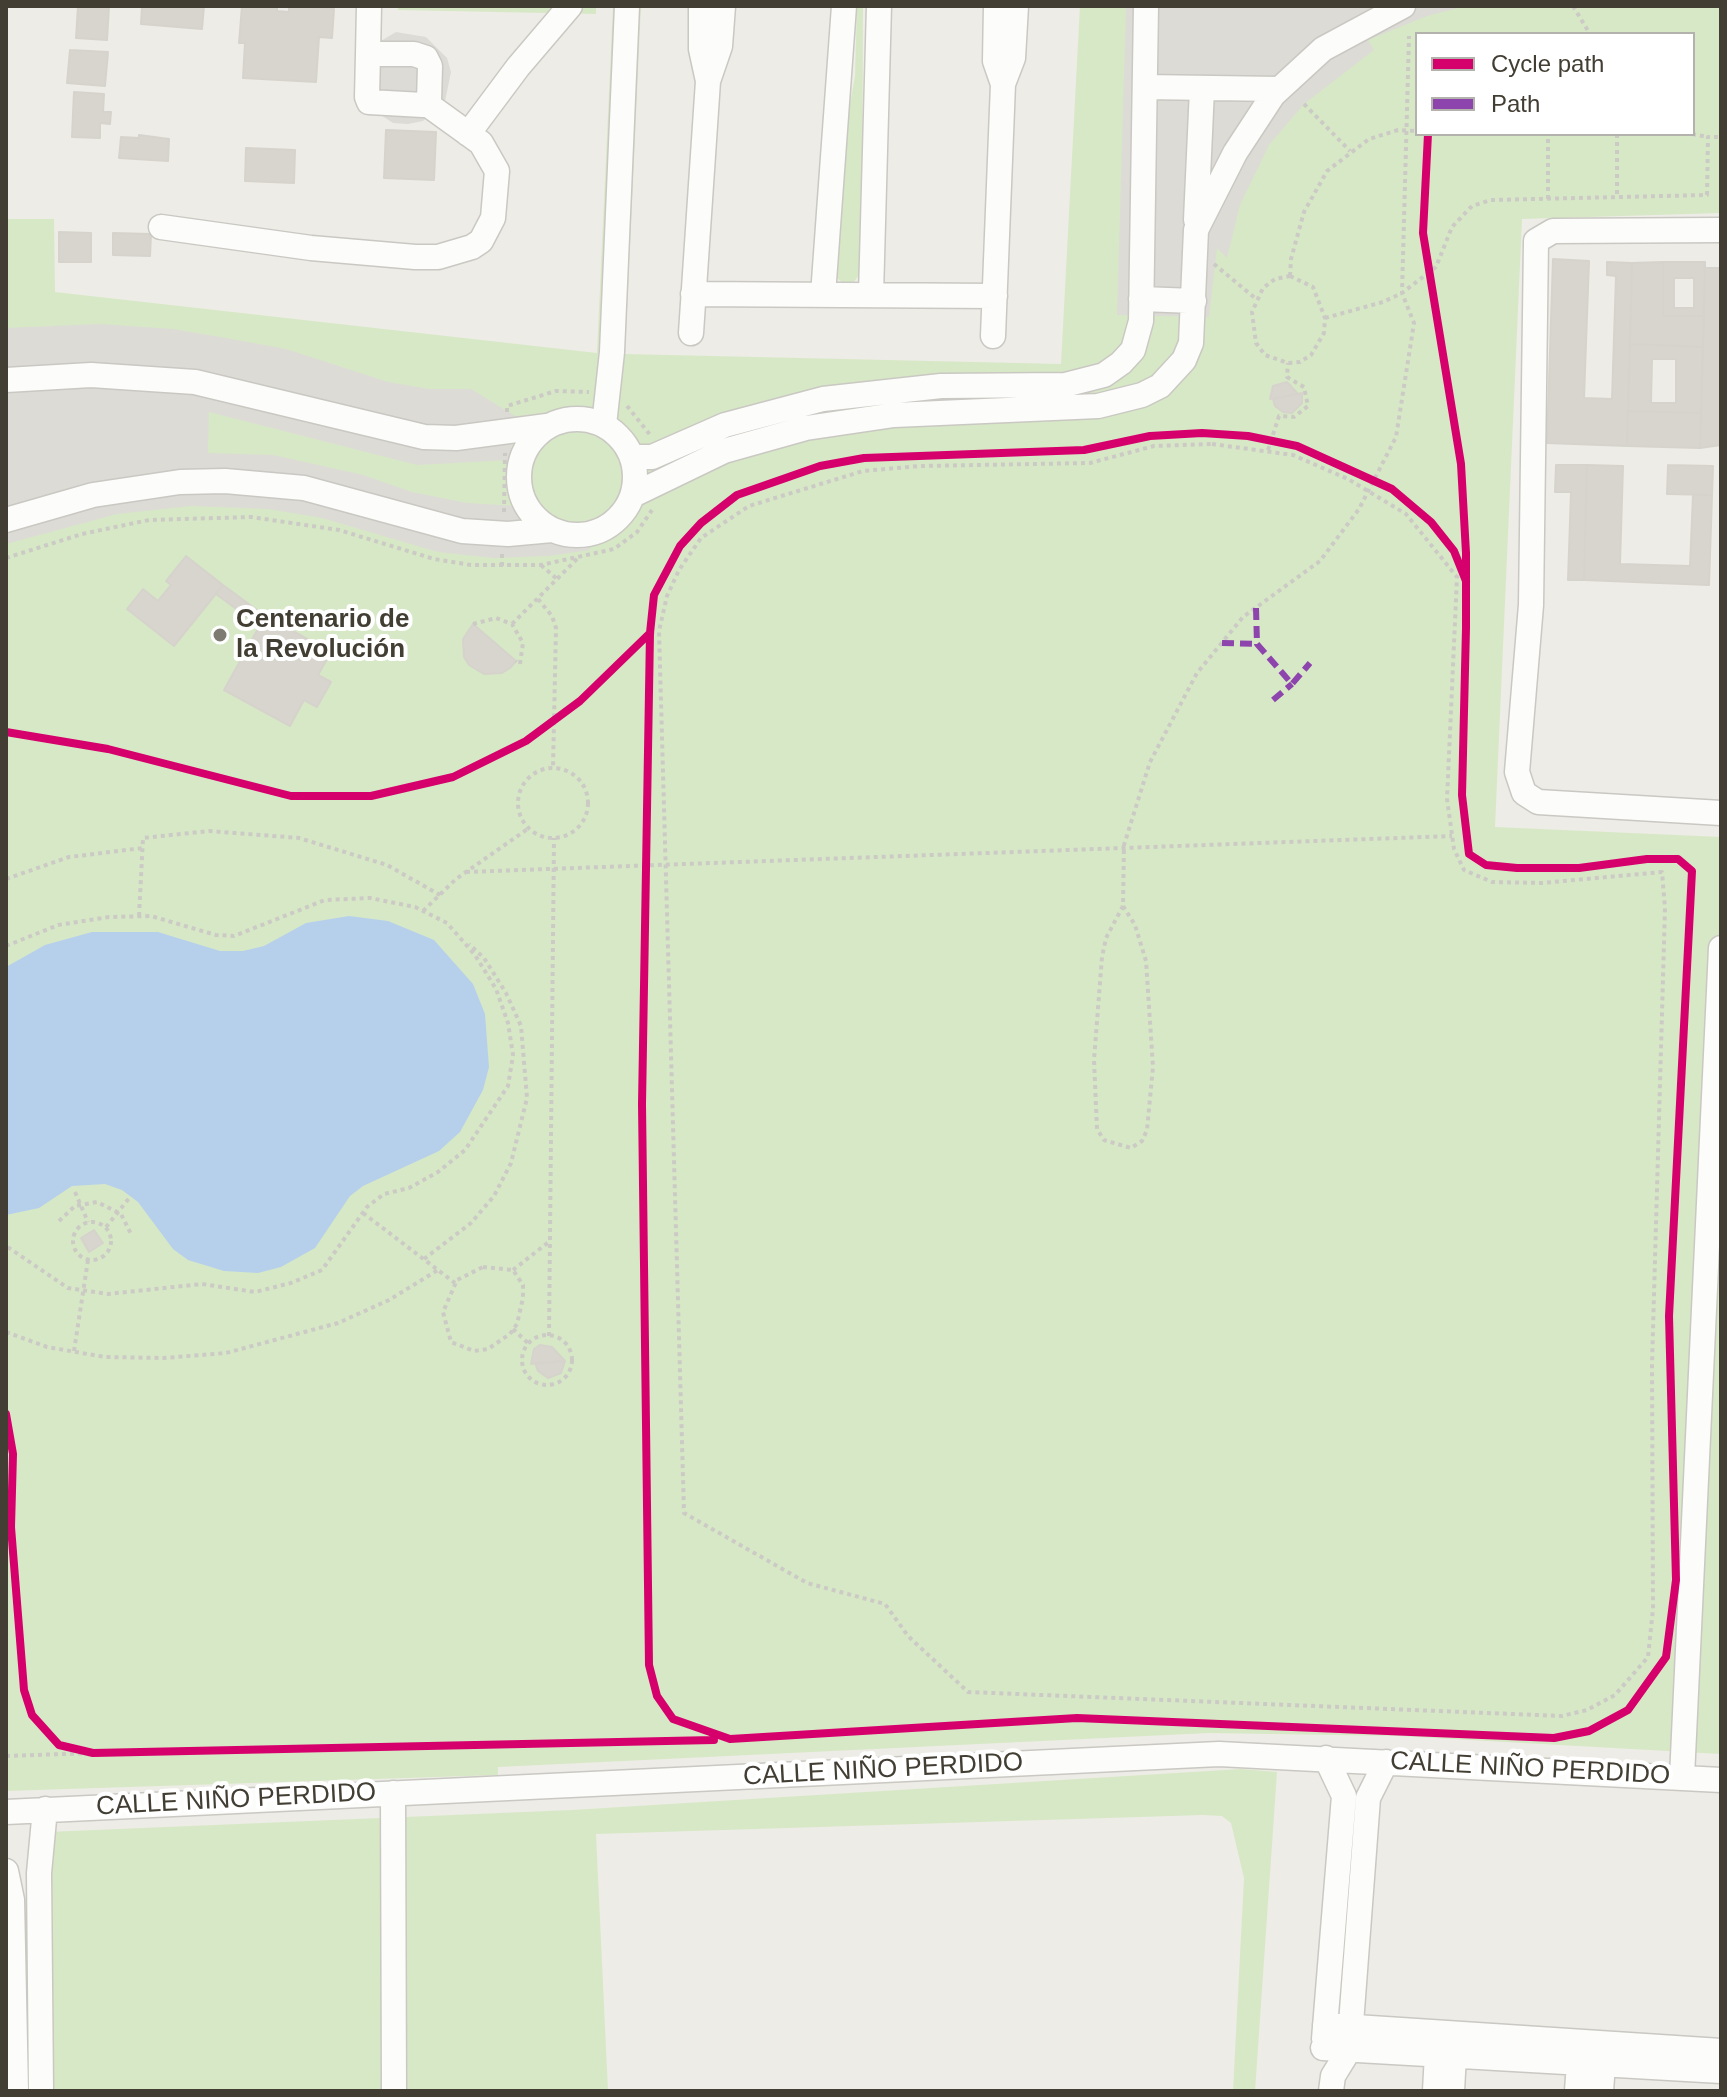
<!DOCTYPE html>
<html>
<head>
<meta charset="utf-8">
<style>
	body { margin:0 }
	#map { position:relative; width:1727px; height:2097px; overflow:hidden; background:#eeece6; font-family:Arial,sans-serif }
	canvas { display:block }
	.frame { position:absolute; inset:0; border:8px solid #423e33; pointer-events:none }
	.legend { position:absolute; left:1415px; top:32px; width:280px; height:104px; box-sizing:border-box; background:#fff; border:2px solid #b3b2ad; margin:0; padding:10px 14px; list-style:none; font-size:24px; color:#423e33 }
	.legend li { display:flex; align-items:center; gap:16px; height:40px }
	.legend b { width:40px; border:2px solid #b3b2ad }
</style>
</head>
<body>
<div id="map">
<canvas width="1727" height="2097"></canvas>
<div class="frame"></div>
<ul class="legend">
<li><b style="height:10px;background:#d6006c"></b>Cycle path</li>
<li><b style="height:10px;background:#8e44ad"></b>Path</li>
</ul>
</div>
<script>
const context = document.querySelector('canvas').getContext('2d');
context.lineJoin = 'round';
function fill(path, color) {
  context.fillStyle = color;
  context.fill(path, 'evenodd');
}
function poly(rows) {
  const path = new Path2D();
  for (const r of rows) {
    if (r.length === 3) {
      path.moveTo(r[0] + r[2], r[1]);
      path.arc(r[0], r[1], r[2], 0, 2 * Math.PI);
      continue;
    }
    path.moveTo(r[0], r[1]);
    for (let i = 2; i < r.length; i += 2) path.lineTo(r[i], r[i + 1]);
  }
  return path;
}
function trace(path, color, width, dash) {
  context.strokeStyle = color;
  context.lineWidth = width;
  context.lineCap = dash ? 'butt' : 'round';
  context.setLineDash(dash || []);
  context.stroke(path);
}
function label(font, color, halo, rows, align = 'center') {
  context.font = font + ' Arial,sans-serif';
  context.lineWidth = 8;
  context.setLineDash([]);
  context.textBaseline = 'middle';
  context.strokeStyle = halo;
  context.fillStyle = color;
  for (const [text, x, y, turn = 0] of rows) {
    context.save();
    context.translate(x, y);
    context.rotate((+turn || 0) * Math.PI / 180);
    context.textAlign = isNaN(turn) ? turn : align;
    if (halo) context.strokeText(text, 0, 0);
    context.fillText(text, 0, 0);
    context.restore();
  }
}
fill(poly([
	[398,6,596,6,596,14,398,10],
	[613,6,641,6,625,354,1061,364,1080,6,1721,6,1721,213,1522,219,1495,827,1721,837,1721,1754,1398,1736,1209,1733,498,1767,498,1775,6,1791,6,219,54,219,55,292,597,353],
	[1417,34,1693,34,1693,134,1417,134],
	[857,6,863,6,862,256,859,275,854,282,843,283,832,274,845,133,855,76],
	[1241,1769,1277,1772,1255,2091,1233,2091,1244,1878,1231,1823,1222,1816,1203,1815,596,1834,608,2091,50,2091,47,1832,572,1810]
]), '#d7e8c6');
fill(poly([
	[1126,6,1466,6,1427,16,1368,40,1374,50,1304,104,1269,145,1240,205,1227,258,1217,248,1209,317,1117,315],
	[396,32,426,37,447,58,451,72,445,101,423,121,408,124,393,123,367,106,369,48],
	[100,324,173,329,226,338,286,349,388,382,429,389,471,389,515,416,510,460,417,465,209,412,208,453,273,455,363,475,412,492,467,503,516,506,590,539,590,550,548,556,493,558,438,552,322,518,268,509,191,506,117,514,6,544,6,328]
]), '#dddbd6');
fill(poly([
	[349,916,388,921,434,940,473,984,485,1014,489,1067,483,1090,460,1132,439,1151,363,1186,350,1196,315,1248,281,1267,258,1273,224,1271,188,1260,173,1249,138,1202,122,1190,105,1184,72,1186,39,1208,6,1215,6,967,45,945,92,932,158,932,220,951,243,951,264,946,306,923]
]), '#b6d0ec');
const building = poly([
	[78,6,109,6,107,40,76,38,78,6],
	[142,6,204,6,202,29,141,24,142,6],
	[242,6,277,6,277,11,289,12,289,6,334,9,332,38,319,37,316,82,243,78,245,43,239,43,242,6],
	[70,50,108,52,105,86,67,83,70,50],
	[74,92,104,94,103,112,111,112,110,124,100,123,100,138,72,137,74,92],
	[386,130,436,132,434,180,384,178,386,130],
	[139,135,169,139,168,161,119,158,121,137,139,138,139,135],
	[246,148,295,150,294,183,245,181,246,148],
	[59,232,91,233,91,262,59,262,59,232],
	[113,233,151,234,150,256,113,255,113,233],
	[1553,259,1589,261,1584,398,1612,399,1616,276,1607,275,1607,262,1632,263,1627,446,1547,443,1553,259],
	[1663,262,1705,262,1704,316,1663,316,1663,262],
	[1674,278,1694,278,1694,308,1674,308,1674,278],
	[1663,262,1663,316,1704,316,1703,347,1630,344,1632,263,1663,262],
	[1705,268,1721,268,1721,445,1700,448,1705,268],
	[1630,344,1703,347,1701,413,1628,411,1630,344],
	[1652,359,1676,359,1676,403,1651,403,1652,359],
	[1287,382,1298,394,1270,399,1273,386,1287,382],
	[1302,393,1302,403,1292,413,1283,412,1275,406,1273,399,1302,393],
	[1628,411,1701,413,1700,448,1627,446,1628,411],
	[1556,465,1587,465,1584,580,1568,580,1571,492,1555,492,1556,465],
	[1587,465,1623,466,1620,564,1690,566,1693,495,1712,495,1709,585,1584,580,1587,465],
	[1668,465,1713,466,1712,495,1667,494,1668,465],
	[186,556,223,585,174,646,127,609,143,589,158,601,171,585,166,581,186,556],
	[223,585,265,616,259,626,216,594,223,585],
	[265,616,331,652,318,675,331,682,317,707,304,700,290,726,224,690,265,616],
	[473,624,516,661,510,668,502,673,484,674,469,665,464,657,463,639,473,624],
	[94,1230,103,1243,89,1252,81,1238,94,1230],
	[540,1345,552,1347,565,1361,531,1364,534,1349,540,1345],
	[565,1361,561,1373,548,1378,538,1371,535,1363,565,1361]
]);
fill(building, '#d7d5ce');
trace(building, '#d6d3cc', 2);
const minor = poly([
	[701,6,701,49,708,81],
	[996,6,995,61,1003,84],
	[368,54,414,54,426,58,430,66,429,101,423,105,369,102,367,97,368,54,369,6],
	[1145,87,1279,89],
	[468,134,518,67,570,6],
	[1196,220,1202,89],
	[161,227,311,248,415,257,438,257,472,247,481,241,493,218,497,171,481,143,427,104],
	[1721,230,1553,231,1536,241,1531,605,1517,772,1524,793,1538,802,1721,813],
	[693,294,995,296],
	[823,295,844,6],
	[871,295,879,6],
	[1141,299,1194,301],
	[691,333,708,81,720,46,723,6],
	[993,336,1003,84,1013,58,1016,6],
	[6,380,91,375,195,382,424,437,456,438,547,426],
	[577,477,58],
	[604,425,612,352,627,6],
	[632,457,652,457,725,425,823,399,941,386,1065,385,1104,375,1121,363,1133,350,1141,321,1146,6],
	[633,495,724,451,806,428,894,415,1098,406,1142,395,1160,386,1184,360,1191,343,1196,230,1235,153,1273,95,1323,49,1403,6],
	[6,520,93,495,180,482,225,481,304,488,462,531,508,534,552,530],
	[1682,1777,1721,948],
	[393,1793,394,2091],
	[6,1812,1219,1754,1721,1780],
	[6,1871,12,1900,16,2091],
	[1325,2025,1721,2051],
	[1324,2039,1344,1796,1326,1758],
	[1323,2048,1721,2071],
	[41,2091,39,1873,45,1809],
	[1331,2091,1333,2076,1349,2050,1368,1798,1386,1762],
	[1435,2091,1437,2054],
	[1452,2091,1454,2055],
	[1577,2091,1579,2063],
	[1601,2091,1603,2064]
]);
trace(minor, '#cac8c2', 27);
trace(poly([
	[1573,6,1590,34],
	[1693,78,1693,87],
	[1304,104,1350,151],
	[1617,134,1617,197],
	[1692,134,1708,137],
	[1548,199,1548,134],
	[1214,264,1255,298],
	[1290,276,1313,287,1325,318,1324,333,1311,355,1300,362,1288,363,1265,355,1256,343,1252,312,1263,288,1275,279,1290,276],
	[1290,276,1291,259,1304,212,1327,171,1369,139,1398,130,1417,131],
	[1325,318,1383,302,1402,293,1436,267,1452,227,1472,206,1491,200,1707,195,1708,137,1721,137],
	[627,406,651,436],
	[507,412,507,406,556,391,589,392],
	[1212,444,1293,455,1348,479,1406,514,1457,577,1447,799,1454,849,1464,870,1492,882,1542,883,1662,872,1665,908,1652,1365,1653,1609,1648,1657,1615,1695,1587,1710,1562,1716,968,1692,908,1636,885,1604,807,1583,684,1513,659,631,667,596,679,570,701,538,749,506,863,471,920,466,1090,463,1154,446,1212,444],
	[1268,450,1279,416,1294,417,1308,406,1304,387,1287,377,1288,363],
	[504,512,505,453],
	[6,558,82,534,149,520,251,517,339,530,434,559,471,565,541,565,614,549,637,532,652,510],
	[541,565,557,579],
	[502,566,502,553],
	[538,599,552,616,556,628,553,768],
	[473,624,496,618,512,624,523,643,520,664,516,661],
	[512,624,578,558],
	[553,803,35],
	[466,872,1452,836],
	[6,879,69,857,143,848],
	[1123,906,1135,925,1146,961,1153,1067,1147,1130,1142,1141,1131,1148,1104,1140,1097,1129,1094,1060,1102,957,1106,938,1123,906,1124,845,1150,762,1197,673,1243,617,1320,561,1359,509,1396,437,1414,323,1402,293,1409,36],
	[423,911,456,879,529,828],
	[139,916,143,838,209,831,299,838,387,865,440,895],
	[6,946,58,925,109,917,151,916,216,935,234,936,325,900,370,898,415,907,447,923,475,955,496,989,508,1023,513,1055,508,1086,465,1150,438,1172,409,1188,384,1194,367,1207,322,1270,291,1283,255,1292,202,1284,108,1294,68,1288,6,1246],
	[75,1192,88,1222],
	[363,1213,455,1283],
	[59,1221,75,1206,97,1202,121,1214,131,1234],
	[92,1241,19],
	[106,1227,130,1197],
	[424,1259,471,1223,494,1196,511,1163,527,1098,521,1026,506,993,484,958,469,944],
	[483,1267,513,1270,523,1285,523,1298,517,1324,510,1334,488,1349,474,1351,451,1342,443,1312,457,1280,483,1267],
	[513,1270,550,1241],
	[513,1329,529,1344],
	[6,1332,47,1347,105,1357,164,1358,226,1353,338,1323,389,1300,438,1270],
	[547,1360,25],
	[549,1336,554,838],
	[74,1351,88,1260],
	[6,1756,93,1753]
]), '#cccac5', 4, [4, 4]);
trace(minor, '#fcfcfb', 24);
trace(poly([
	[1256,608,1257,644,1292,684,1310,663],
	[1222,643,1257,644],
	[1273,700,1292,684]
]), '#8e44ad', 6, [12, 6]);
trace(poly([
	[1428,134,1423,233,1461,464,1466,553,1466,628,1462,795,1469,854,1486,865,1517,868,1579,868,1647,859,1678,859,1692,871,1669,1316,1676,1580,1666,1657,1628,1710,1589,1731,1554,1738,1077,1718,730,1739,673,1719,657,1696,649,1665,642,1104,650,633,654,595,680,546,701,523,737,495,820,466,864,458,1084,450,1150,436,1202,433,1248,436,1297,446,1392,489,1431,522,1454,551,1466,581],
	[6,732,108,749,291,796,371,796,453,777,526,741,580,701,650,633],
	[6,1414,13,1454,11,1527,24,1690,32,1715,59,1745,93,1753,714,1740]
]), '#d6006c', 8);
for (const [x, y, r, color] of [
	[220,635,8,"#7e7b72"]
]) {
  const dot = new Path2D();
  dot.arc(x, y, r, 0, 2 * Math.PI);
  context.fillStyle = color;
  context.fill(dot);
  trace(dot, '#fff', 3);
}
label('bold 26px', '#423e33', '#fff', [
	["Centenario de",236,620],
	["la Revolución",236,650]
], 'left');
label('26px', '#423e33', '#fff', [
	["CALLE NIÑO PERDIDO",1530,1769,3],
	["CALLE NIÑO PERDIDO",883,1770,-3],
	["CALLE NIÑO PERDIDO",236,1800,-3]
]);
</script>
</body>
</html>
